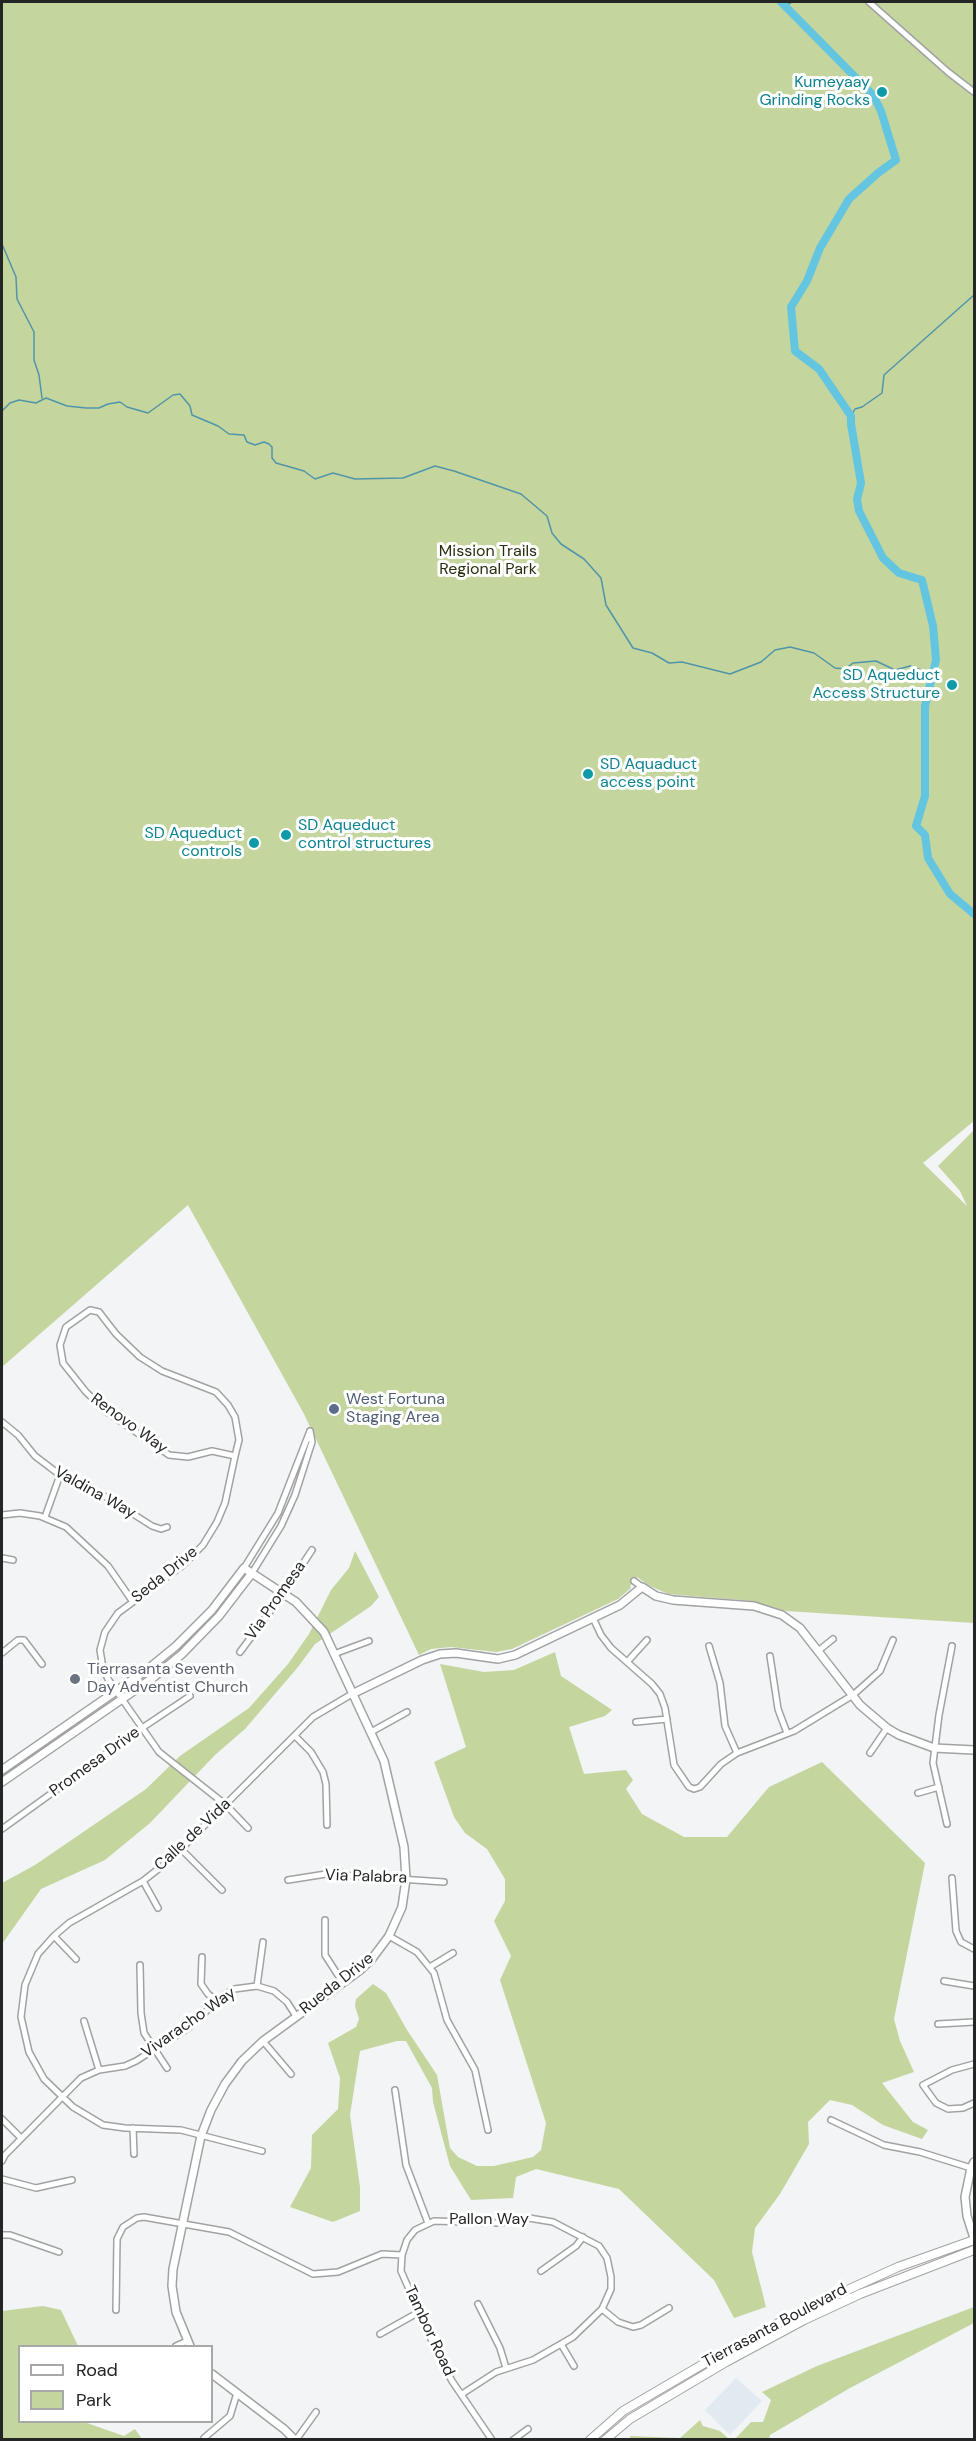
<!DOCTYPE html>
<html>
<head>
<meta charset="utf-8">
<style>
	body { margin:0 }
	#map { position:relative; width:976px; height:2441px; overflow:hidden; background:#f2f4f6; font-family:"DM Sans",sans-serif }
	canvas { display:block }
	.frame { position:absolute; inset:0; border:3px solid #242525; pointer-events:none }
	.legend { position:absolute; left:18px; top:2345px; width:195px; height:78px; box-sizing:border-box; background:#fff; border:2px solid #a7a8a8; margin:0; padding:8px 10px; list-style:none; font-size:18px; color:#242525 }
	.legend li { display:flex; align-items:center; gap:12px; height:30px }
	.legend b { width:30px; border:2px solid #a7a8a8 }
</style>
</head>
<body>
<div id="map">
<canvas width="976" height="2441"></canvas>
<div class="frame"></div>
<ul class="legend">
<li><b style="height:8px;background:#fff"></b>Road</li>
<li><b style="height:16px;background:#c4d59e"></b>Park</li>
</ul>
</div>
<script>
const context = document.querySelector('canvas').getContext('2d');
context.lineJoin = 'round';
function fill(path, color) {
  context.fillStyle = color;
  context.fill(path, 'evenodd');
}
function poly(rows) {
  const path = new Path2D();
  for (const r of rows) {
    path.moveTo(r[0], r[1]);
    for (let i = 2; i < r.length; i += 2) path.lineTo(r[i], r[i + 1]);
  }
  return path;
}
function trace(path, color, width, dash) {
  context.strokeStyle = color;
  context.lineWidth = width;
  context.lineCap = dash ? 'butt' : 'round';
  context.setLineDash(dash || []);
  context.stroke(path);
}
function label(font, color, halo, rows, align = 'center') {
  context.font = font + ' "DM Sans",sans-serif';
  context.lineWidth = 6;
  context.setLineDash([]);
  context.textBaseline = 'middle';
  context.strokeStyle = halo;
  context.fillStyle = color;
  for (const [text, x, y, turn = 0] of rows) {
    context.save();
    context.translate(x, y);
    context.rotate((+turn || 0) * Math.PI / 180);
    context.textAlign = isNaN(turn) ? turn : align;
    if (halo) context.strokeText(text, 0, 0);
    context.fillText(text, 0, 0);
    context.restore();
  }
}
fill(poly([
	[736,2378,762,2401,730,2435,705,2410]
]), '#e2eaf1');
fill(poly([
	[2,2,974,2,974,1121,923,1163,967,1206,960,1191,938,1166,974,1130,974,1623,786,1611,752,1601,668,1594,648,1585,637,1577,630,1586,631,1588,618,1599,512,1649,496,1652,451,1647,431,1649,419,1655,304,1414,188,1205,2,1367],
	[355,1551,379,1597,371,1606,315,1644,298,1667,245,1729,215,1755,150,1823,105,1860,41,1889,2,1944,2,1883,35,1865,146,1789,180,1756,249,1708,288,1664,309,1634,331,1590,349,1568],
	[555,1652,561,1676,612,1710,605,1716,569,1727,584,1774,626,1770,633,1780,626,1789,642,1814,684,1837,727,1837,769,1787,822,1762,925,1863,894,2019,900,2041,914,2072,882,2083,913,2122,928,2130,922,2139,883,2125,852,2105,830,2100,808,2122,809,2144,780,2194,755,2228,752,2252,766,2307,734,2318,714,2280,619,2189,536,2169,516,2177,513,2198,471,2200,450,2166,433,2102,432,2088,406,2041,397,2041,360,2051,350,2115,360,2187,360,2211,333,2222,290,2207,311,2168,312,2135,338,2109,340,2078,328,2043,356,2027,359,2019,355,2006,356,1999,373,1984,386,1993,407,2030,437,2075,450,2148,458,2157,477,2166,494,2166,533,2157,541,2150,546,2123,500,1980,511,1956,494,1921,505,1901,505,1879,487,1849,465,1833,454,1817,434,1762,466,1747,440,1664,484,1672,514,1670],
	[43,2306,61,2310,78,2346,20,2346,20,2422,84,2422,124,2436,135,2429,142,2439,2,2439,2,2311],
	[974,2307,974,2323,850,2388,770,2435,769,2439,735,2439,751,2422,763,2422,771,2400,762,2392,817,2366],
	[700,2420,703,2426,720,2431,729,2439,630,2439,630,2436,680,2438]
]), '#c4d59e');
trace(poly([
	[785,6,792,2],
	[2,244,16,277,17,299,34,332,34,360,39,375,42,398],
	[2,411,10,403,19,400,36,403,46,398,67,406,86,408,99,408,108,404,120,402,127,407,148,413,173,395,180,394,190,406,192,415,218,426,229,434,244,435,247,442,255,445,264,442,269,444,272,447,272,458,276,463,304,471,315,479,333,473,355,479,403,478,435,466,454,471,521,494,547,516,552,533,561,544,584,559,601,578,606,605,633,648,652,653,669,663,682,662,730,674,761,662,775,650,790,647,814,653,835,668,845,669,853,663,876,661,895,670,910,666,924,671,931,677],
	[851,416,855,409,862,407,882,393,884,375,974,295]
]), '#5195a9', 1.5);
trace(poly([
	[781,2,873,95,881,111,896,160,878,173,849,199,820,248,807,281,791,307,795,351,819,369,851,416,851,424,861,483,857,499,859,511,883,558,899,573,922,580,933,626,936,660,925,706,925,796,916,826,925,835,928,858,950,894,974,914]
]), '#64c5e1', 8);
const minor = poly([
	[869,2,948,72,974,92],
	[2,1422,18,1435,35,1456,60,1475,108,1498,152,1526,161,1529,167,1527],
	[235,1456,212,1451,188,1457,169,1455,107,1412,86,1392,63,1363,60,1345,66,1327,90,1310,99,1312,116,1334,140,1357,162,1371,216,1392,228,1405,235,1417,239,1440,235,1456,225,1503,217,1522,203,1545,183,1565,118,1613,105,1632,100,1650,103,1668,108,1679,159,1752,226,1805,248,1828],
	[2,1515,20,1513,40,1516,66,1527,108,1566,133,1602],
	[45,1517,60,1475],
	[2,1558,13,1560],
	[244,1568,278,1513,310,1431],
	[252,1573,281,1526,295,1495,312,1442,310,1431],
	[634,1581,642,1587],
	[593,1618,601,1635,611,1648,652,1684,660,1694,665,1708,674,1765,689,1787,694,1789,700,1787,721,1764,737,1753,794,1731,853,1695,880,1671,893,1640],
	[709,1646,720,1683,725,1726,737,1753],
	[818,1651,833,1639],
	[240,1652,283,1594,312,1550],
	[2,1653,18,1640,24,1640,42,1664],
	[334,1654,369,1641],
	[770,1656,778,1709,787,1733],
	[627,1662,647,1640],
	[636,1722,667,1719],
	[371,1732,407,1712],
	[295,1736,311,1752,323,1772,326,1784,327,1825],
	[870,1753,887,1728],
	[918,1793,939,1787],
	[947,1824,933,1763,939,1715,952,1646],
	[2,1829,142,1728,190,1696],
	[181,1849,222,1890],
	[952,1878,956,1931,961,1942,974,1949],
	[288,1880,326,1874,444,1882],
	[143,1881,158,1908],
	[325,1920,325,1955,343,1983],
	[54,1936,76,1959],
	[389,1936,417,1952,434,1973,447,2020,475,2070,488,2130],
	[202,1957,201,1984,208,1994,217,2001],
	[140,1965,141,2013,144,2033,167,2068],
	[430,1967,453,1953],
	[944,1981,974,1986],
	[257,1986,263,1942],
	[84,2021,99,2070],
	[938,2024,974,2022],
	[263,2041,291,2074],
	[974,2064,952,2070,923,2085,936,2103,948,2109,963,2108,974,2103],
	[395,2090,406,2165,428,2223],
	[2,2119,21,2138],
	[831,2120,884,2145,920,2152,971,2168],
	[133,2128,134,2154],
	[262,2151,181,2130,125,2128,103,2125,73,2107,44,2079,29,2052,21,2017,25,1985,38,1954,54,1936,69,1923,143,1881,171,1859,313,1717,352,1694],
	[2,2161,5,2155,81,2078,99,2070,125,2066,136,2061,188,2028,224,1995,234,1989,257,1986,274,1991,287,2002,296,2016],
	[2,2179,36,2188,72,2180],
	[2,2235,10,2235,59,2252],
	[541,2271,576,2246,583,2237],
	[478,2304,500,2348,506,2368],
	[602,2309,618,2322,633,2327,641,2325,669,2308],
	[116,2310,117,2239,123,2227,137,2218,144,2217,229,2232,313,2274,338,2272,382,2254,402,2255],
	[380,2334,419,2312],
	[561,2344,574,2366],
	[176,2346,187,2341],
	[462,2394,496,2372,533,2360,561,2344,573,2337,602,2309,611,2289,611,2277,607,2258,599,2246,553,2222,529,2218,499,2223,434,2221,415,2230,407,2240,402,2255,401,2271,438,2355,452,2381,492,2440],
	[204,2438,230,2416,237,2393],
	[296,2440,316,2412],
	[513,2440,528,2429]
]);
const tertiary = poly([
	[352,1694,422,1660,440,1654,456,1653,498,1659,515,1655,620,1605,642,1587,656,1596,673,1600,754,1606,782,1615,800,1628,860,1705,887,1728,899,1735,934,1748,974,1750],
	[2,1770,148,1669,176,1646,212,1610,244,1568,296,1602,324,1632,384,1761,404,1847,406,1879,402,1907,389,1936,371,1960,359,1971,263,2041,242,2061,225,2084,211,2110,201,2136,173,2269,172,2286,176,2312,190,2346],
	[2,1782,154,1677,182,1654,219,1616,252,1573],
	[974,2162,971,2168,965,2197,967,2216,974,2238],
	[212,2374,284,2429,295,2440]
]);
const secondary = poly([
	[590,2440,623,2411,722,2353,801,2311,898,2267,974,2240],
	[605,2440,630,2419,726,2362,804,2320,860,2294,974,2250]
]);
trace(minor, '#a0a2a4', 8);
trace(tertiary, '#a0a2a4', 10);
trace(secondary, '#a0a2a4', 10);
trace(minor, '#fff', 5);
trace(tertiary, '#fff', 7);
trace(secondary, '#fff', 8);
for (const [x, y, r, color] of [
	[882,92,6,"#0f9aa8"],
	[952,685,6,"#0f9aa8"],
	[588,774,6,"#0f9aa8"],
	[286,835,6,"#0f9aa8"],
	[254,843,6,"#0f9aa8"],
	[334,1409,6,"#5c6f8a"],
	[75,1679,6,"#6b7280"]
]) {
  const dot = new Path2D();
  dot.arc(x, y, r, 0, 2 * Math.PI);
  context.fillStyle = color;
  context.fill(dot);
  trace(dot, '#fff', 2);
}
label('16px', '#0d838f', '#fff', [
	["Kumeyaay",870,83],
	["Grinding Rocks",870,101],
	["SD Aqueduct",940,676],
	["Access Structure",940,694],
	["SD Aquaduct",600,765,"left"],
	["access point",600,783,"left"],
	["SD Aqueduct",298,826,"left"],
	["control structures",298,844,"left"],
	["SD Aqueduct",242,834],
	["controls",242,852]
], 'right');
label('16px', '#272f0f', '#fff', [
	["Mission Trails",488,552],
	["Regional Park",488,570]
]);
label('16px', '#4e5e75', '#fff', [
	["West Fortuna",346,1400],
	["Staging Area",346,1418]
], 'left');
label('16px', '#242525', '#fff', [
	["Renovo Way",129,1424,36],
	["Valdina Way",95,1493,29],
	["Seda Drive",165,1575,-39],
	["Via Promesa",276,1601,-55],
	["Promesa Drive",95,1762,-36],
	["Calle de Vida",193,1835,-43],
	["Via Palabra",366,1877,2],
	["Rueda Drive",337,1984,-38],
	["Vivaracho Way",189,2023,-35],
	["Pallon Way",489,2220],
	["Tierrasanta Boulevard",775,2326,-28],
	["Tambor Road",429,2331,65]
]);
label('16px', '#5b616d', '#fff', [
	["Tierrasanta Seventh",87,1670],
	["Day Adventist Church",87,1688]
], 'left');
</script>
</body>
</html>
